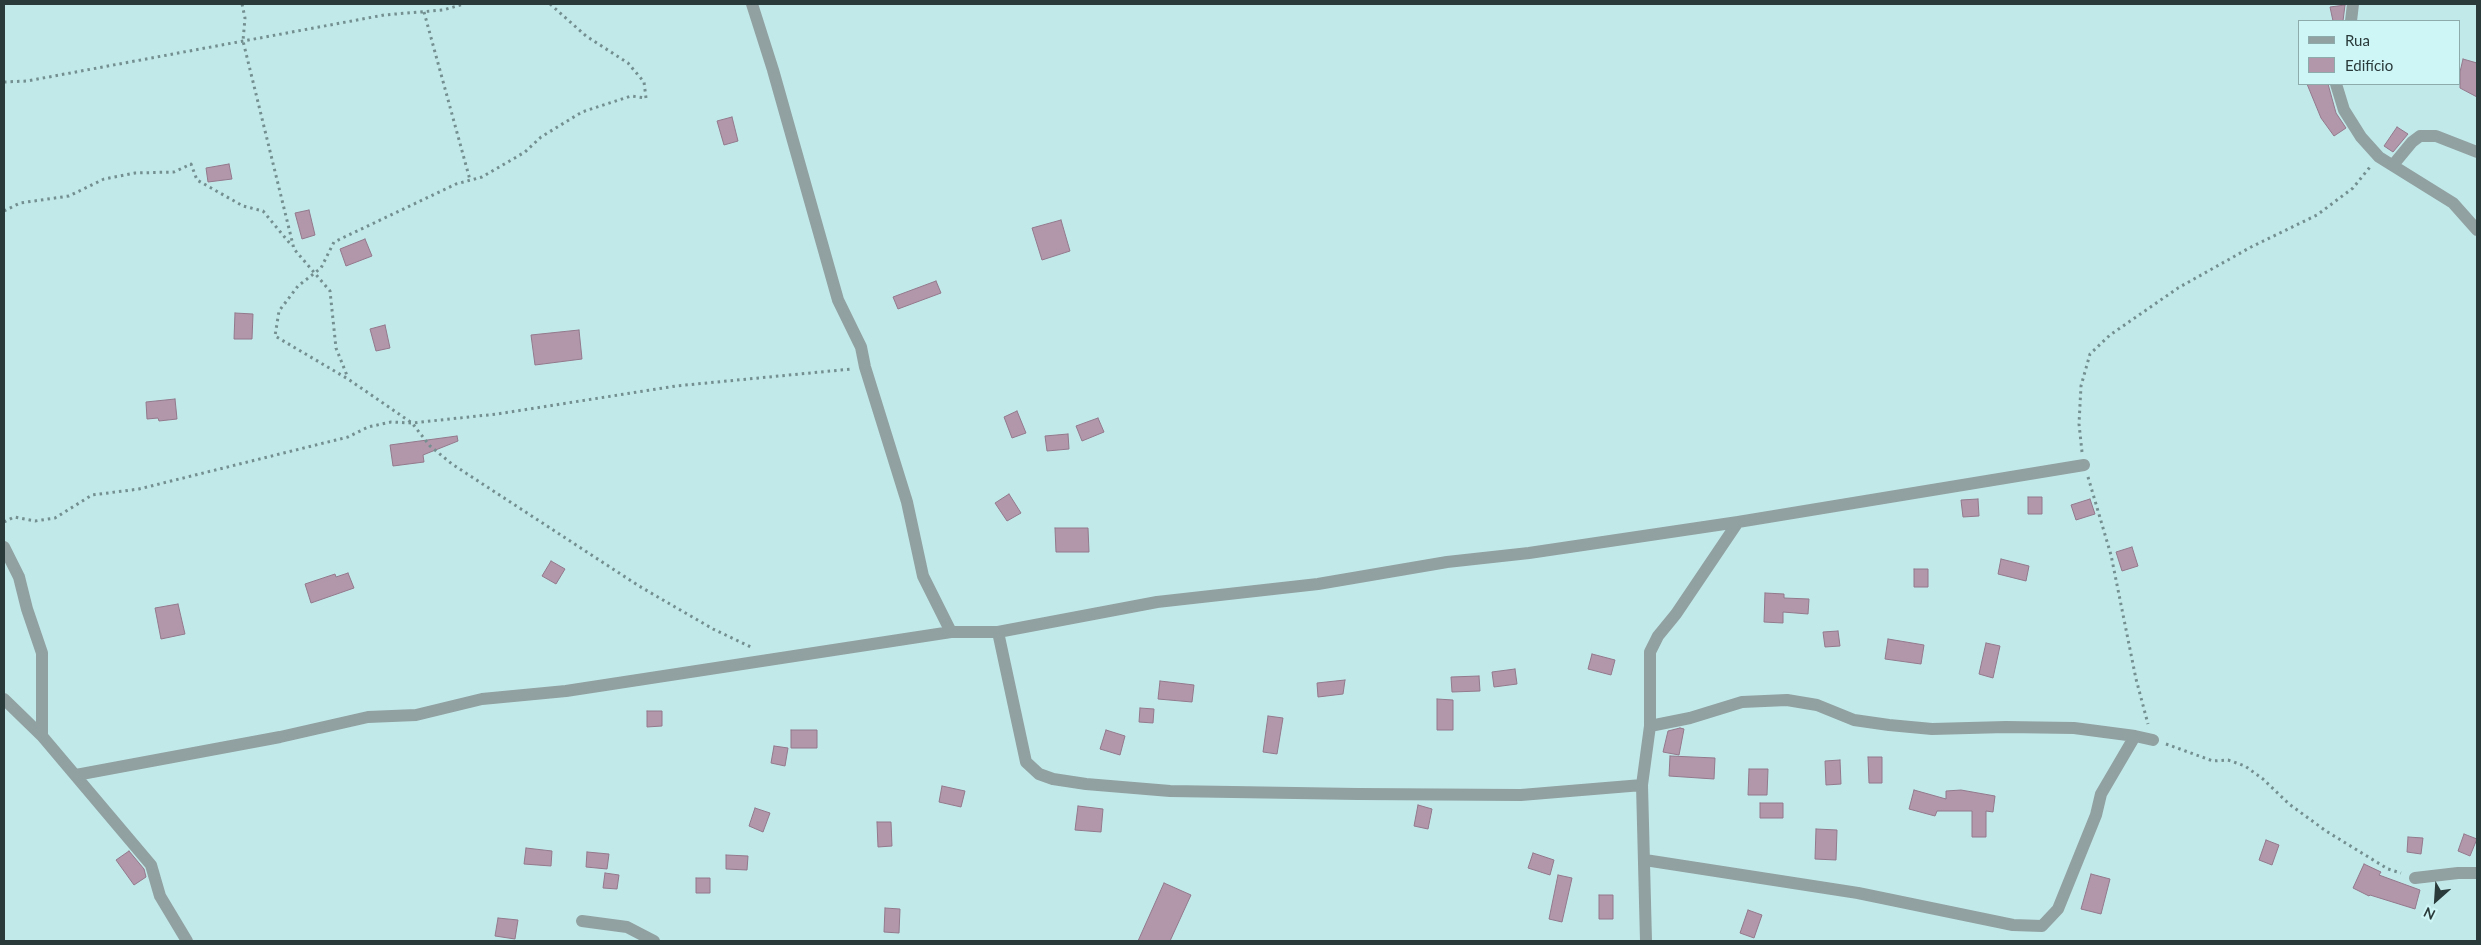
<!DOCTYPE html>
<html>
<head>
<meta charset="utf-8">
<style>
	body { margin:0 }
	#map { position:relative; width:2481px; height:945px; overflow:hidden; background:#c2e9ea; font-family:Lato,sans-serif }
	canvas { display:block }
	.frame { position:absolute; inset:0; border:5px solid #2a3a3a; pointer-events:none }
	.legend { position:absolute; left:2298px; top:20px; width:162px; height:65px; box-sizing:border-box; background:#cff6f7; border:1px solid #8dabab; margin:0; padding:6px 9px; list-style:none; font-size:15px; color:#2a3a3a }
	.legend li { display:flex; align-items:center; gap:10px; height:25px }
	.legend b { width:25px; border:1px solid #8dabab }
	.north { position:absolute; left:2411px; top:875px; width:50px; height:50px; -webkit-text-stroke:4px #cff6f7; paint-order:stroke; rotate:206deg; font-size:14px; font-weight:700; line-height:20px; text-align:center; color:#2a3a3a }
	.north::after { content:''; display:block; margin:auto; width:18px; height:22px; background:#2a3a3a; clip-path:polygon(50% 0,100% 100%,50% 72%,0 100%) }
</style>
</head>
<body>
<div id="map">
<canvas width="2481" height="945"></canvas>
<div class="frame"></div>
<ul class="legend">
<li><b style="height:6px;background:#91a1a1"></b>Rua</li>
<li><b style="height:14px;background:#b297aa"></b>Edifício</li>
</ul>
<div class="north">N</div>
</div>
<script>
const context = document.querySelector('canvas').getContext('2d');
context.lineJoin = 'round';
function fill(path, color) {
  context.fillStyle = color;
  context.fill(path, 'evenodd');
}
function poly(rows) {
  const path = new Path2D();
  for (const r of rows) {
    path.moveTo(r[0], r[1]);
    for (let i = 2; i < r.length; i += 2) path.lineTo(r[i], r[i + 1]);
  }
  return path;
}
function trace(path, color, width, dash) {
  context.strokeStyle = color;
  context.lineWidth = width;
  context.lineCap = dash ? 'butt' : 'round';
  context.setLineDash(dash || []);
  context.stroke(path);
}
const building = poly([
	[2345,5,2343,21,2333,21,2330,7,2345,5],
	[2463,59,2477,63,2477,97,2460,88,2460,72,2463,59],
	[2307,84,2328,84,2336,113,2346,128,2334,136,2321,118,2307,84],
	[732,117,738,141,724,145,717,121,732,117],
	[2397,127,2408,134,2393,152,2384,146,2397,127],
	[229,164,232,179,208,182,206,168,229,164],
	[309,210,315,235,302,239,295,213,309,210],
	[1061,220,1070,251,1042,260,1032,228,1061,220],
	[365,239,372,256,346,266,340,249,365,239],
	[936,281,941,293,898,309,893,297,936,281],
	[235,313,253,314,252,339,234,339,235,313],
	[385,325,390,348,376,351,370,329,385,325],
	[579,330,582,359,535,365,531,335,579,330],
	[175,399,177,419,159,421,158,418,147,419,146,402,175,399],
	[1017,411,1026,433,1012,438,1004,417,1017,411],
	[1098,418,1104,432,1082,441,1076,426,1098,418],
	[1068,434,1069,449,1047,451,1045,436,1068,434],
	[457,436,458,441,423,455,424,462,393,466,390,445,457,436],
	[1009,494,1021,513,1007,521,995,503,1009,494],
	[2028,497,2042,497,2042,514,2028,514,2028,497],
	[1978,499,1979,516,1963,517,1961,500,1978,499],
	[2090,499,2095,514,2076,520,2071,505,2090,499],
	[1055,528,1088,528,1089,552,1056,552,1055,528],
	[2132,547,2138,566,2122,571,2116,552,2132,547],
	[2001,559,2029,566,2026,581,1998,574,2001,559],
	[551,561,565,569,556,584,542,576,551,561],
	[1914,569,1928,569,1928,587,1914,587,1914,569],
	[348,573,354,588,311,603,305,584,335,574,336,577,348,573],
	[1765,593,1784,594,1784,598,1809,599,1808,614,1783,612,1783,623,1764,622,1765,593],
	[178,604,185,634,161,639,155,608,178,604],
	[1838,631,1840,646,1825,647,1823,632,1838,631],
	[1888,639,1924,645,1921,664,1885,659,1888,639],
	[1986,643,2000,646,1993,678,1979,674,1986,643],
	[1592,654,1615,660,1611,675,1588,669,1592,654],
	[1515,669,1517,684,1494,687,1492,672,1515,669],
	[1479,676,1480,691,1452,692,1451,677,1479,676],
	[1345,680,1343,694,1318,697,1317,683,1345,680],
	[1160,681,1194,685,1192,702,1158,699,1160,681],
	[1437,699,1453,700,1453,730,1437,730,1437,699],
	[1140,708,1154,709,1153,723,1139,722,1140,708],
	[647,711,662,711,662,726,647,727,647,711],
	[1268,716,1283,718,1277,754,1263,752,1268,716],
	[1680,728,1684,729,1679,755,1663,752,1668,731,1680,728],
	[791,730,817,730,817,748,791,748,791,730],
	[1106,730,1125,736,1120,755,1100,749,1106,730],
	[774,746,788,748,785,766,771,763,774,746],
	[1670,756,1715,758,1714,779,1669,776,1670,756],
	[1868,757,1882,757,1882,783,1869,783,1868,757],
	[1840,760,1841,784,1826,785,1825,761,1840,760],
	[1749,769,1768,769,1767,795,1748,795,1749,769],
	[942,786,965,791,961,807,939,802,942,786],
	[1914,790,1946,799,1946,791,1961,790,1995,796,1993,812,1986,811,1986,837,1972,837,1972,811,1937,811,1935,816,1909,809,1914,790],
	[1760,803,1783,803,1783,818,1760,818,1760,803],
	[1418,805,1432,809,1428,829,1414,826,1418,805],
	[1078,806,1103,809,1101,832,1075,830,1078,806],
	[755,808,770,813,763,832,749,826,755,808],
	[877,822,891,822,892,846,878,847,877,822],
	[1816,829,1837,830,1836,860,1815,859,1816,829],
	[2464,834,2477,839,2470,856,2458,851,2464,834],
	[2408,837,2423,838,2421,854,2407,852,2408,837],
	[2266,840,2279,845,2272,865,2259,860,2266,840],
	[526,848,552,851,551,866,524,864,526,848],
	[129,851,144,869,146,877,134,885,116,860,129,851],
	[587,852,609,854,607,869,586,867,587,852],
	[1533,853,1554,860,1550,875,1528,868,1533,853],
	[726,855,748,856,747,870,726,869,726,855],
	[2364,864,2381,872,2379,875,2420,890,2415,909,2370,895,2369,896,2353,888,2364,864],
	[605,873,619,875,617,889,603,888,605,873],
	[2091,874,2110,879,2101,914,2081,909,2091,874],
	[1558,875,1572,878,1562,922,1549,919,1558,875],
	[696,878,710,878,710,893,696,893,696,878],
	[1164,883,1191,895,1170,941,1138,941,1164,883],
	[1599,895,1613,895,1613,919,1599,919,1599,895],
	[885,908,900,909,899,933,884,932,885,908],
	[1748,910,1762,915,1754,938,1740,933,1748,910],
	[498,918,518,920,515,939,495,936,498,918]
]);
fill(building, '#b297aa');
trace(building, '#92798b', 1);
trace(poly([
	[242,4,245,18,243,41,294,249,330,291,336,348,348,378],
	[550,4,586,36,628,63,644,82,646,98,631,96,582,112,541,137,525,152,482,177,456,184,334,242,321,268,298,286,279,311,275,336,348,379,412,423,430,446,452,464,639,586,713,629,751,647],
	[424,12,470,180],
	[4,82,27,81,384,15,443,10,464,4],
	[4,211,20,203,69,196,104,179,135,173,174,172,191,164,197,180,243,206,263,211,292,246],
	[2082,452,2079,424,2081,386,2090,354,2110,335,2178,288,2251,247,2317,215,2353,188,2370,167],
	[2088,477,2111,555,2136,679,2148,724],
	[4,522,14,517,35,521,55,518,92,495,139,489,348,437,368,427,391,422,412,423,497,414,676,386,852,369],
	[2166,744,2213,761,2228,760,2245,766,2263,779,2289,804,2326,831,2388,869,2401,873]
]), '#748f8f', 3, [2.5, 4]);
trace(poly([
	[752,4,773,70,838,300,861,347,865,367,907,502,923,576,951,632],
	[2351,21,2353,4],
	[2336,84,2344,110,2361,137,2379,157,2453,203,2477,230],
	[2393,165,2412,142,2420,136,2436,136,2477,152],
	[4,547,19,577,27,609,42,653,42,736],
	[998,632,1026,762,1039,774,1053,779,1086,784,1170,791,1358,794,1521,795,1642,785],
	[4,699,42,736,151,865,160,896,187,941],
	[1650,726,1690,718,1742,702,1787,700,1817,705,1854,720,1889,725,1932,729,2006,727,2074,728,2135,736,2153,740],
	[76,775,280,737,368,717,416,715,482,699,566,691,951,632,998,632,1157,602,1318,584,1447,562,1529,553,1738,522,2084,465],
	[1645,860,1858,893,2013,925,2042,926,2058,909,2096,815,2101,794,2135,736],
	[2415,878,2458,873,2477,873],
	[582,921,627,927,654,941],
	[1646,941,1642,785,1650,726,1650,652,1658,636,1676,614,1738,522]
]), '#91a1a1', 12);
</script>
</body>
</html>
